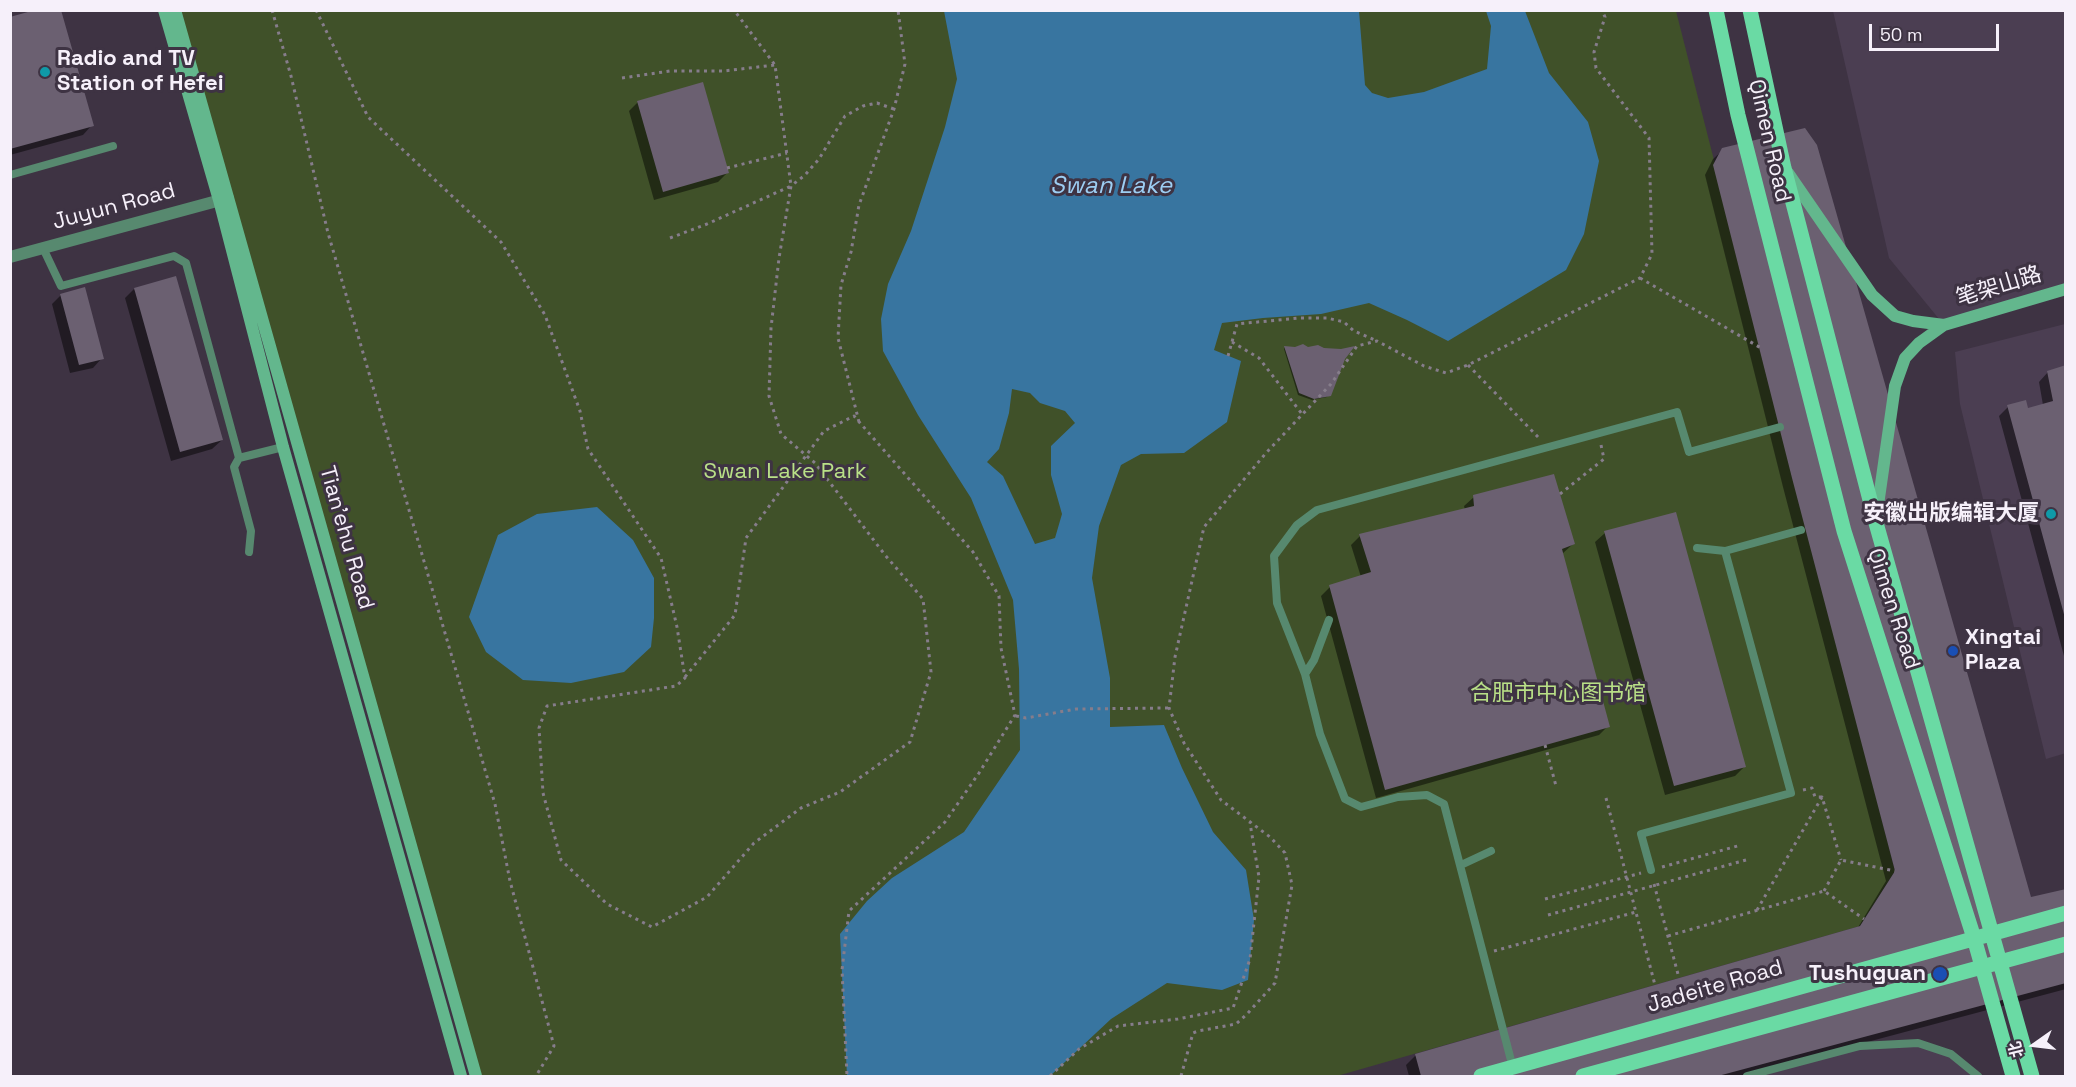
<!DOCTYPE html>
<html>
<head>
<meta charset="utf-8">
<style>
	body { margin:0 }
	#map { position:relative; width:2076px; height:1087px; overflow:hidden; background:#3e3343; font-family:"Space Grotesk","Noto Sans SC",sans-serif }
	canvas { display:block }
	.frame { position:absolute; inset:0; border:12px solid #f6f0fa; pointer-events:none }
	.north { position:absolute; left:2004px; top:1015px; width:60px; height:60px; -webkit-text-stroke:4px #3e3343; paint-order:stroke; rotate:256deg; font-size:16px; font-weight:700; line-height:24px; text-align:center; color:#f6f0fa }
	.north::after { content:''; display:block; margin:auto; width:21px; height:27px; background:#f6f0fa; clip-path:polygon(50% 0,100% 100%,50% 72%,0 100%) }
	.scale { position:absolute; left:1869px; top:24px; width:130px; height:27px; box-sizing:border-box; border:3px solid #f6f0fa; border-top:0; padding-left:8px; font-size:18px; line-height:21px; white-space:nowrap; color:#f6f0fa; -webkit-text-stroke:4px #3e3343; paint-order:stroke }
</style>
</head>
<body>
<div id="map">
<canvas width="2076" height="1087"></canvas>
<div class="frame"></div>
<div class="north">北</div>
<div class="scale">50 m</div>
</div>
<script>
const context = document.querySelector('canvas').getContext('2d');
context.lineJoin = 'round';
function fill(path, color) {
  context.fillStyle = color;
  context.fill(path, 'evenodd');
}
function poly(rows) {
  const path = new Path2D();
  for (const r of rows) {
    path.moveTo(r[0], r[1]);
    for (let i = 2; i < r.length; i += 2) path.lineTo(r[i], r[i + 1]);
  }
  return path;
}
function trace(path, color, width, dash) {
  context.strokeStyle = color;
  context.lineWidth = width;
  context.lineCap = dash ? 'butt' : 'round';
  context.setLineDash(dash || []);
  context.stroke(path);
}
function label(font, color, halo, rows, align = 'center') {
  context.font = font + ' "Space Grotesk","Noto Sans SC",sans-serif';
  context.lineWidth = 6;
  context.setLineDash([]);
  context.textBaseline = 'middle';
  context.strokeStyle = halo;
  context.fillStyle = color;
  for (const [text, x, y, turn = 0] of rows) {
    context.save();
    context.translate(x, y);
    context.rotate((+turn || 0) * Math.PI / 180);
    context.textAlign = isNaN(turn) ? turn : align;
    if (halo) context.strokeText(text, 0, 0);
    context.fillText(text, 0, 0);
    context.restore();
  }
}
fill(poly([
	[1833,11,2065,11,2065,289,1944,325,1889,258],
	[2065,324,2066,753,2046,759,1960,404,1955,352],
	[1918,1043,1951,1054,1978,1076,1747,1076,1860,1046]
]), '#4b3e52');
fill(poly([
	[175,11,1676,11,1895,871,1860,926,1337,1076,476,1076]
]), '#405129');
fill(poly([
	[944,11,1359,11,1365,85,1372,93,1388,98,1424,92,1487,69,1491,26,1486,11,1525,11,1549,73,1588,122,1599,161,1584,234,1566,270,1448,341,1407,320,1369,303,1321,314,1263,318,1222,323,1214,350,1241,361,1227,422,1184,453,1141,454,1121,465,1099,526,1092,578,1110,678,1110,727,1164,725,1182,768,1213,832,1246,870,1254,920,1248,980,1222,990,1167,983,1111,1019,1050,1076,847,1076,840,934,867,901,892,878,964,832,1020,750,1019,669,1013,600,971,498,918,415,883,351,881,319,888,284,911,231,945,127,957,79],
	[1012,389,1030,393,1040,403,1065,411,1075,423,1051,446,1051,475,1062,514,1055,538,1035,544,1003,476,987,462,999,449,1009,413],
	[597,507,633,540,654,578,654,618,651,647,624,672,571,683,523,680,486,652,469,617,498,535,537,514]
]), '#3875a0');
fill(poly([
	[10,19,92,125,83,135,10,155],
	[638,102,727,173,718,182,654,200,629,111],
	[1723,150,2030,899,2066,890,2066,989,1740,1076,1409,1076,1406,1065,1415,1056,1857,929,1886,881,1783,487,1705,175,1713,159],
	[134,289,222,440,212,449,171,461,125,298],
	[61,295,102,358,93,368,70,373,52,304],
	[1285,347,1308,348,1343,359,1327,397,1312,400,1298,395,1284,349],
	[2066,367,2066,655,2064,656,1999,416,2008,407,2027,410,2043,405,2039,382,2048,372],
	[1474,497,1573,544,1562,554,1608,726,1599,735,1376,798,1321,596,1330,587,1361,577,1351,545,1360,536,1465,510,1464,506],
	[1605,533,1744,767,1735,776,1665,795,1595,542]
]), '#0007');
fill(poly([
	[35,10,61,10,94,126,10,149,10,17],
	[703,82,729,173,663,192,637,101],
	[1805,128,1817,145,2031,897,2066,889,2066,983,1718,1076,1421,1076,1415,1054,1860,926,1895,871,1792,478,1713,165,1722,148],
	[176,276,223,440,180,452,134,288],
	[85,287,104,359,79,365,60,294],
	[1303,344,1308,347,1318,345,1324,348,1341,349,1355,346,1345,359,1331,396,1314,399,1299,393,1284,346,1295,347],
	[2066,365,2066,618,2065,618,2007,405,2026,400,2028,408,2053,401,2047,371],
	[1554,474,1575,544,1562,549,1610,727,1385,790,1329,585,1371,572,1359,534,1474,506,1473,495],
	[1676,512,1746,767,1674,786,1604,531]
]), '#6b6071');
trace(poly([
	[272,10,291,76,328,233,495,804,510,881,554,1046,536,1076],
	[316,10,368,117,501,242,545,315,580,411,588,449,661,558,677,627,685,678,676,686,547,706,539,728,543,793,561,860,607,904,652,927,707,897,754,843,801,808,840,792,910,742,931,672,923,599,885,555,815,463,781,434,769,396,771,328,779,258,791,186,805,175,819,159,845,116,863,106,877,103,894,109],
	[622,78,670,71,724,71,775,65],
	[727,168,787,153],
	[670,238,707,224,791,186,775,65,734,10],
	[1640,278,1761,348],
	[1232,342,1259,358,1302,414],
	[1228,356,1237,324,1299,318,1327,318,1344,322,1354,331,1375,340],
	[1468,365,1538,437],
	[859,422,838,338,841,285,851,252,859,205,894,109,905,64,898,10],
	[1560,494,1604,459,1601,445],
	[685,677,735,615,746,538,824,431,854,416,973,552,999,596,1001,648,1015,715,979,773,945,822,849,911,842,970,847,1076],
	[1016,716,1026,718,1076,709,1169,708],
	[1545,745,1556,786],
	[1803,790,1812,788,1815,797,1822,797],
	[1606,798,1655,985],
	[1662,867,1741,845],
	[1654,884,1679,978],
	[1824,891,1841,860,1895,871],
	[1545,899,1641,873],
	[1757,910,1822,797,1841,860],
	[1548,915,1746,860],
	[1668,936,1824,891,1864,919],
	[1494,951,1636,912],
	[1050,1076,1079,1049,1118,1026,1178,1019,1233,1008,1250,959,1259,877,1250,823],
	[1181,1076,1193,1033,1198,1031,1236,1024,1247,1014,1275,983,1292,885,1285,853,1270,837,1221,800,1184,743,1169,708,1175,657,1204,527,1266,453,1331,384,1357,346,1377,341,1424,366,1446,373,1468,365,1640,278,1652,254,1649,138,1596,68,1594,52,1605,17,1602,10]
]), '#867d8b', 3, [3, 4.5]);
trace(poly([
	[10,175,113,146],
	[43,248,61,286,174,256,186,263,239,458,234,467,251,531,249,552],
	[239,458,283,447],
	[1697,548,1725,551],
	[1329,620,1314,660,1305,674,1320,734,1345,799,1361,807,1398,797,1427,795,1444,804,1513,1068],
	[1305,674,1277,603,1274,556,1297,525,1317,510,1677,412,1689,452,1780,427],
	[1461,865,1491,851],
	[1651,870,1641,834,1791,793,1725,551,1801,530],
	[1747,1076,1860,1046,1918,1043,1951,1054,1978,1076]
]), '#57896f', 8);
trace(poly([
	[10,257,228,198]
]), '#57896f', 12);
trace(poly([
	[164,10,219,200,283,447,461,1076],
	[175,10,476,1076],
	[1788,173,1872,295,1895,316,1913,321,1944,325,1919,343,1905,358,1895,386,1876,519],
	[1944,325,2066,289]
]), '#63b78d', 12);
trace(poly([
	[1716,10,1738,115,1844,531,1974,938,2013,1076],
	[1750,10,1784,168,1876,523,2032,1076],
	[1481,1076,2066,913],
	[1583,1076,2066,944]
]), '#6adaa4', 15);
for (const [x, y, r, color] of [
	[45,72,6,"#0f9aa8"],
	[2051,514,6,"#0f9aa8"],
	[1953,651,6,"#1a4fb4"],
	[1940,974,8,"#1a4fb4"]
]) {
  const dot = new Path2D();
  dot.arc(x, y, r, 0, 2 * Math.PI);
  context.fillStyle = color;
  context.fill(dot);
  trace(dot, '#3e3343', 2);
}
label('bold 22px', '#f6f0fa', '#3e3343', [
	["Radio and TV",57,59],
	["Station of Hefei",57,84],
	["安徽出版编辑大厦",2039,514,"right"],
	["Xingtai",1965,638],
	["Plaza",1965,663],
	["Tushuguan",1926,974,"right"]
], 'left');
label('22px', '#f6f0fa', '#3e3343', [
	["Qimen Road",1769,141,77],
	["Juyun Road",114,207,-15],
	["笔架山路",1999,287,-17],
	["Tian'ehu Road",346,538,74],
	["Qimen Road",1893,609,72],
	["Jadeite Road",1715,987,-16]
]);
label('22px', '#b9e087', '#3e3343', [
	["Swan Lake Park",785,472],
	["合肥市中心图书馆",1558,694]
]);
label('italic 24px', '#9dcef3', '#3e3343', [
	["Swan Lake",1111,186]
]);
</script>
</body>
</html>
